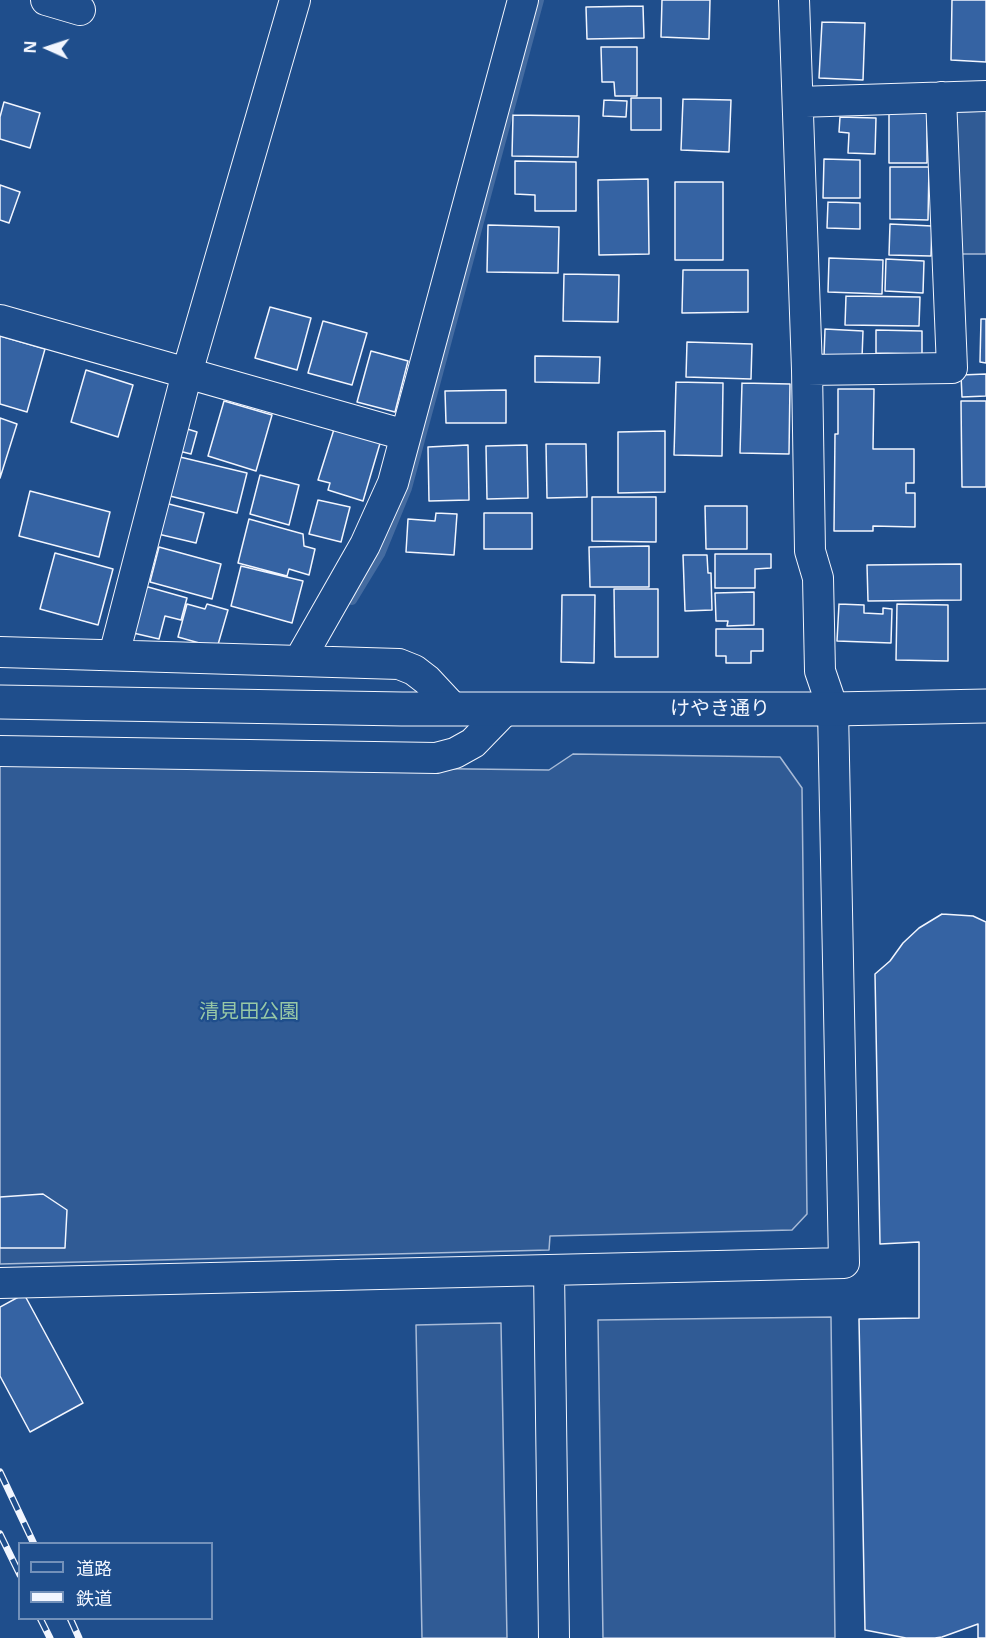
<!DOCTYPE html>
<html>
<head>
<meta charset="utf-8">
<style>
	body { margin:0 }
	#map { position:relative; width:986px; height:1638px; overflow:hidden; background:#1f4e8c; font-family:"Noto Sans","Noto Sans JP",sans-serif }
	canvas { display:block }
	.legend { position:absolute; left:18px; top:1542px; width:195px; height:78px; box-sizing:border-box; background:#1f4e8c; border:2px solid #7391ba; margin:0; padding:8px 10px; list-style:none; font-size:18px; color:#f2f6ff }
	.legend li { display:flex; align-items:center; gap:12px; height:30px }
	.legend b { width:30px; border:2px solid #7391ba }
	.north { position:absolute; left:18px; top:18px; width:60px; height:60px; -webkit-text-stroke:4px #1f4e8c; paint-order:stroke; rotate:273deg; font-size:16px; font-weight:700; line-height:24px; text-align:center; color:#f2f6ff }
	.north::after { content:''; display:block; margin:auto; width:21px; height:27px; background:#f2f6ff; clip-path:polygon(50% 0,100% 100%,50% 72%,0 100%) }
</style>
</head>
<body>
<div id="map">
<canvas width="986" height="1638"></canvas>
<ul class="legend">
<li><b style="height:8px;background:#1f4e8c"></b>道路</li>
<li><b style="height:8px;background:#f2f6ff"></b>鉄道</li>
</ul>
<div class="north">N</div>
</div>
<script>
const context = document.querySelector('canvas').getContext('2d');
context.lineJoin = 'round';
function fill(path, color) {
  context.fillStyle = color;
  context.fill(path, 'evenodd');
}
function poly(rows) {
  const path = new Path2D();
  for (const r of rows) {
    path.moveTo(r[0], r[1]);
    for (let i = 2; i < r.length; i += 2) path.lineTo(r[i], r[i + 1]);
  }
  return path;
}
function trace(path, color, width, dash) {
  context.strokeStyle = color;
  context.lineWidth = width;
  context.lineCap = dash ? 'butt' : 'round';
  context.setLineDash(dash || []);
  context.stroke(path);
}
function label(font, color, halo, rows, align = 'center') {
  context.font = font + ' "Noto Sans","Noto Sans JP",sans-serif';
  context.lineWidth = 4.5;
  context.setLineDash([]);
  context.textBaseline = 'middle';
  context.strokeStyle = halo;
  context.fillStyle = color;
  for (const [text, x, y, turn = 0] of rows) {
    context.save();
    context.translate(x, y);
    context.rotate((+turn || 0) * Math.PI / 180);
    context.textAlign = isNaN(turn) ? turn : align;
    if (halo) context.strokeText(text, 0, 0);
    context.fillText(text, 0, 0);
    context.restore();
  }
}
const built = poly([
	[986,111,986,254,959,254,956,112,986,111],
	[573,754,780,757,802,788,807,1214,792,1230,550,1236,549,1250,0,1264,0,763,549,770,573,754],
	[831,1317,835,1638,603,1638,598,1320,831,1317],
	[501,1323,507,1638,422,1638,416,1325,501,1323]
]);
fill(built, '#305b95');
trace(built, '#a8bbd7', 1.5);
trace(poly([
	[352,600,380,554,407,488,539,0]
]), '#446ba0', 10);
const building = poly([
	[662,0,710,0,709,39,661,37,662,0],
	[952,0,986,0,986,62,951,60,952,0],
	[643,6,644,38,587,39,586,7,643,6],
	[822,22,865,23,863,80,819,78,822,22],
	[601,47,637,47,637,96,615,96,614,82,602,82,601,47],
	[631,98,661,98,661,130,631,130,631,98],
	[683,99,731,100,729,152,681,150,683,99],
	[604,100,627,101,626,117,603,116,604,100],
	[4,102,40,113,30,148,0,139,0,117,4,102],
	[889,113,927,113,927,163,889,163,889,113],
	[513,115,579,116,578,157,512,156,513,115],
	[840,117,876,118,875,154,848,153,849,133,839,132,840,117],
	[824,159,860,160,860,198,823,198,824,159],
	[515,161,576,162,576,211,535,211,535,195,515,194,515,161],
	[890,167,929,167,928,220,890,219,890,167],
	[648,179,649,254,599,255,598,180,648,179],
	[675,182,723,182,723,260,675,260,675,182],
	[0,185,20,192,9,223,0,220,0,185],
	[828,202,860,203,860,229,827,228,828,202],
	[890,224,932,226,931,256,889,255,890,224],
	[488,225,559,227,558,273,487,272,488,225],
	[829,258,883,260,882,294,828,292,829,258],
	[886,259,924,261,923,293,885,291,886,259],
	[683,270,748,270,748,312,682,313,683,270],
	[564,274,619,275,618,322,563,321,564,274],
	[846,296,920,297,919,326,845,325,846,296],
	[270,307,311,318,297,370,255,358,270,307],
	[981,319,986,319,986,363,980,362,981,319],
	[323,321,367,333,352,385,308,373,323,321],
	[825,329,863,331,862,358,824,357,825,329],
	[876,330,922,331,922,354,876,353,876,330],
	[0,336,45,349,27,412,0,404,0,336],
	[687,342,752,344,751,379,686,377,687,342],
	[371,351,408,361,395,412,357,402,371,351],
	[535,356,600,357,599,383,535,382,535,356],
	[86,370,133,385,118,437,71,422,86,370],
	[986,374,986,396,962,397,961,375,986,374],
	[676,382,723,383,722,456,674,455,676,382],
	[742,383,790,384,789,454,740,453,742,383],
	[838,389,874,389,873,449,914,449,914,483,906,483,906,493,915,493,915,527,873,526,873,531,834,531,835,434,838,434,838,389],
	[506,390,506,423,446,423,445,391,506,390],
	[224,401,272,415,256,471,208,456,224,401],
	[961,401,986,401,986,487,962,487,961,401],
	[0,418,17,424,0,478,0,418],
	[335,426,381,440,363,501,328,490,330,483,318,480,335,426],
	[181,427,197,432,191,454,175,450,181,427],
	[665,431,665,492,618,493,618,432,665,431],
	[546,444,586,444,587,497,547,498,546,444],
	[468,445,469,500,429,501,428,447,468,445],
	[527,445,528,498,487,499,486,446,527,445],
	[180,457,247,473,237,513,170,496,180,457],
	[260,475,299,485,289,525,250,514,260,475],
	[30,491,110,512,99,557,19,536,30,491],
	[592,497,656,497,656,542,592,541,592,497],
	[318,500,350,507,341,542,309,534,318,500],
	[165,503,204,513,196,543,158,534,165,503],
	[705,506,747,506,747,549,706,549,705,506],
	[436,513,457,514,454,555,406,552,408,519,435,521,436,513],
	[484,513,532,513,532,549,484,549,484,513],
	[249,519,303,534,304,546,315,549,309,575,289,569,287,576,238,563,249,519],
	[649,546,649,587,590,587,589,547,649,546],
	[159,547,221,564,212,599,150,582,159,547],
	[55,553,113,569,98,625,40,609,55,553],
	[715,554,771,554,771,568,755,569,755,588,715,588,715,554],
	[683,555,707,555,708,573,711,573,712,610,685,611,683,555],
	[961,564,961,600,868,601,867,565,961,564],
	[241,566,303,581,292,623,231,606,241,566],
	[141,585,187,598,181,620,165,616,159,639,129,632,141,585],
	[614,589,658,589,658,657,615,657,614,589],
	[754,592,754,625,727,626,728,621,716,621,715,593,754,592],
	[562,595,595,595,594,663,561,662,562,595],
	[187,604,205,609,207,604,228,610,217,648,178,637,187,604],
	[839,604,864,605,864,613,883,614,883,608,892,609,891,643,837,641,839,604],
	[897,604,948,605,948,661,896,660,897,604],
	[716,629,763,629,763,651,751,651,751,663,726,663,726,656,716,656,716,629],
	[942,914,973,916,986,922,986,1638,978,1638,978,1624,942,1637,935,1638,906,1638,865,1630,859,1319,919,1318,919,1242,880,1244,875,974,890,961,903,943,919,928,942,914],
	[43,1194,67,1210,65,1248,0,1248,0,1197,43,1194],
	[24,1294,83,1403,30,1432,0,1376,0,1307,24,1294]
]);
fill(building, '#3563a3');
trace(building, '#f2f6ff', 1.5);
const street = poly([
	[46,0,80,10],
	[798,102,986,96],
	[0,320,405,435],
	[807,370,952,368,941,97],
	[0,652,399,664,414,670,427,680,454,709],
	[114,655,187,373,295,0],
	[299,661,365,545,393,483,523,0],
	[0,751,436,758,455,753,473,743,506,709],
	[549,1270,554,1638],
	[0,1283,844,1263,833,709,820,671,818,578,810,551,807,370,794,0]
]);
const secondary = poly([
	[0,702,402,709,833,709,986,706]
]);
trace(street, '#f2f6ff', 32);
trace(secondary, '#f2f6ff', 35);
trace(street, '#1f4e8c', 30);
trace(secondary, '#1f4e8c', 33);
const rail = poly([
	[0,1472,34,1544],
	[0,1534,20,1575],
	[40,1618,50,1638],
	[70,1618,79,1638]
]);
trace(rail, '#f2f6ff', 7);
trace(rail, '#1f4e8c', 4.5, [14]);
label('20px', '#f2f6ff', '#1f4e8c', [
	["けやき通り",720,709]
]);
label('20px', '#97c8a6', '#1f4e8c', [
	["清見田公園",249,1012]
]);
</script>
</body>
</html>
